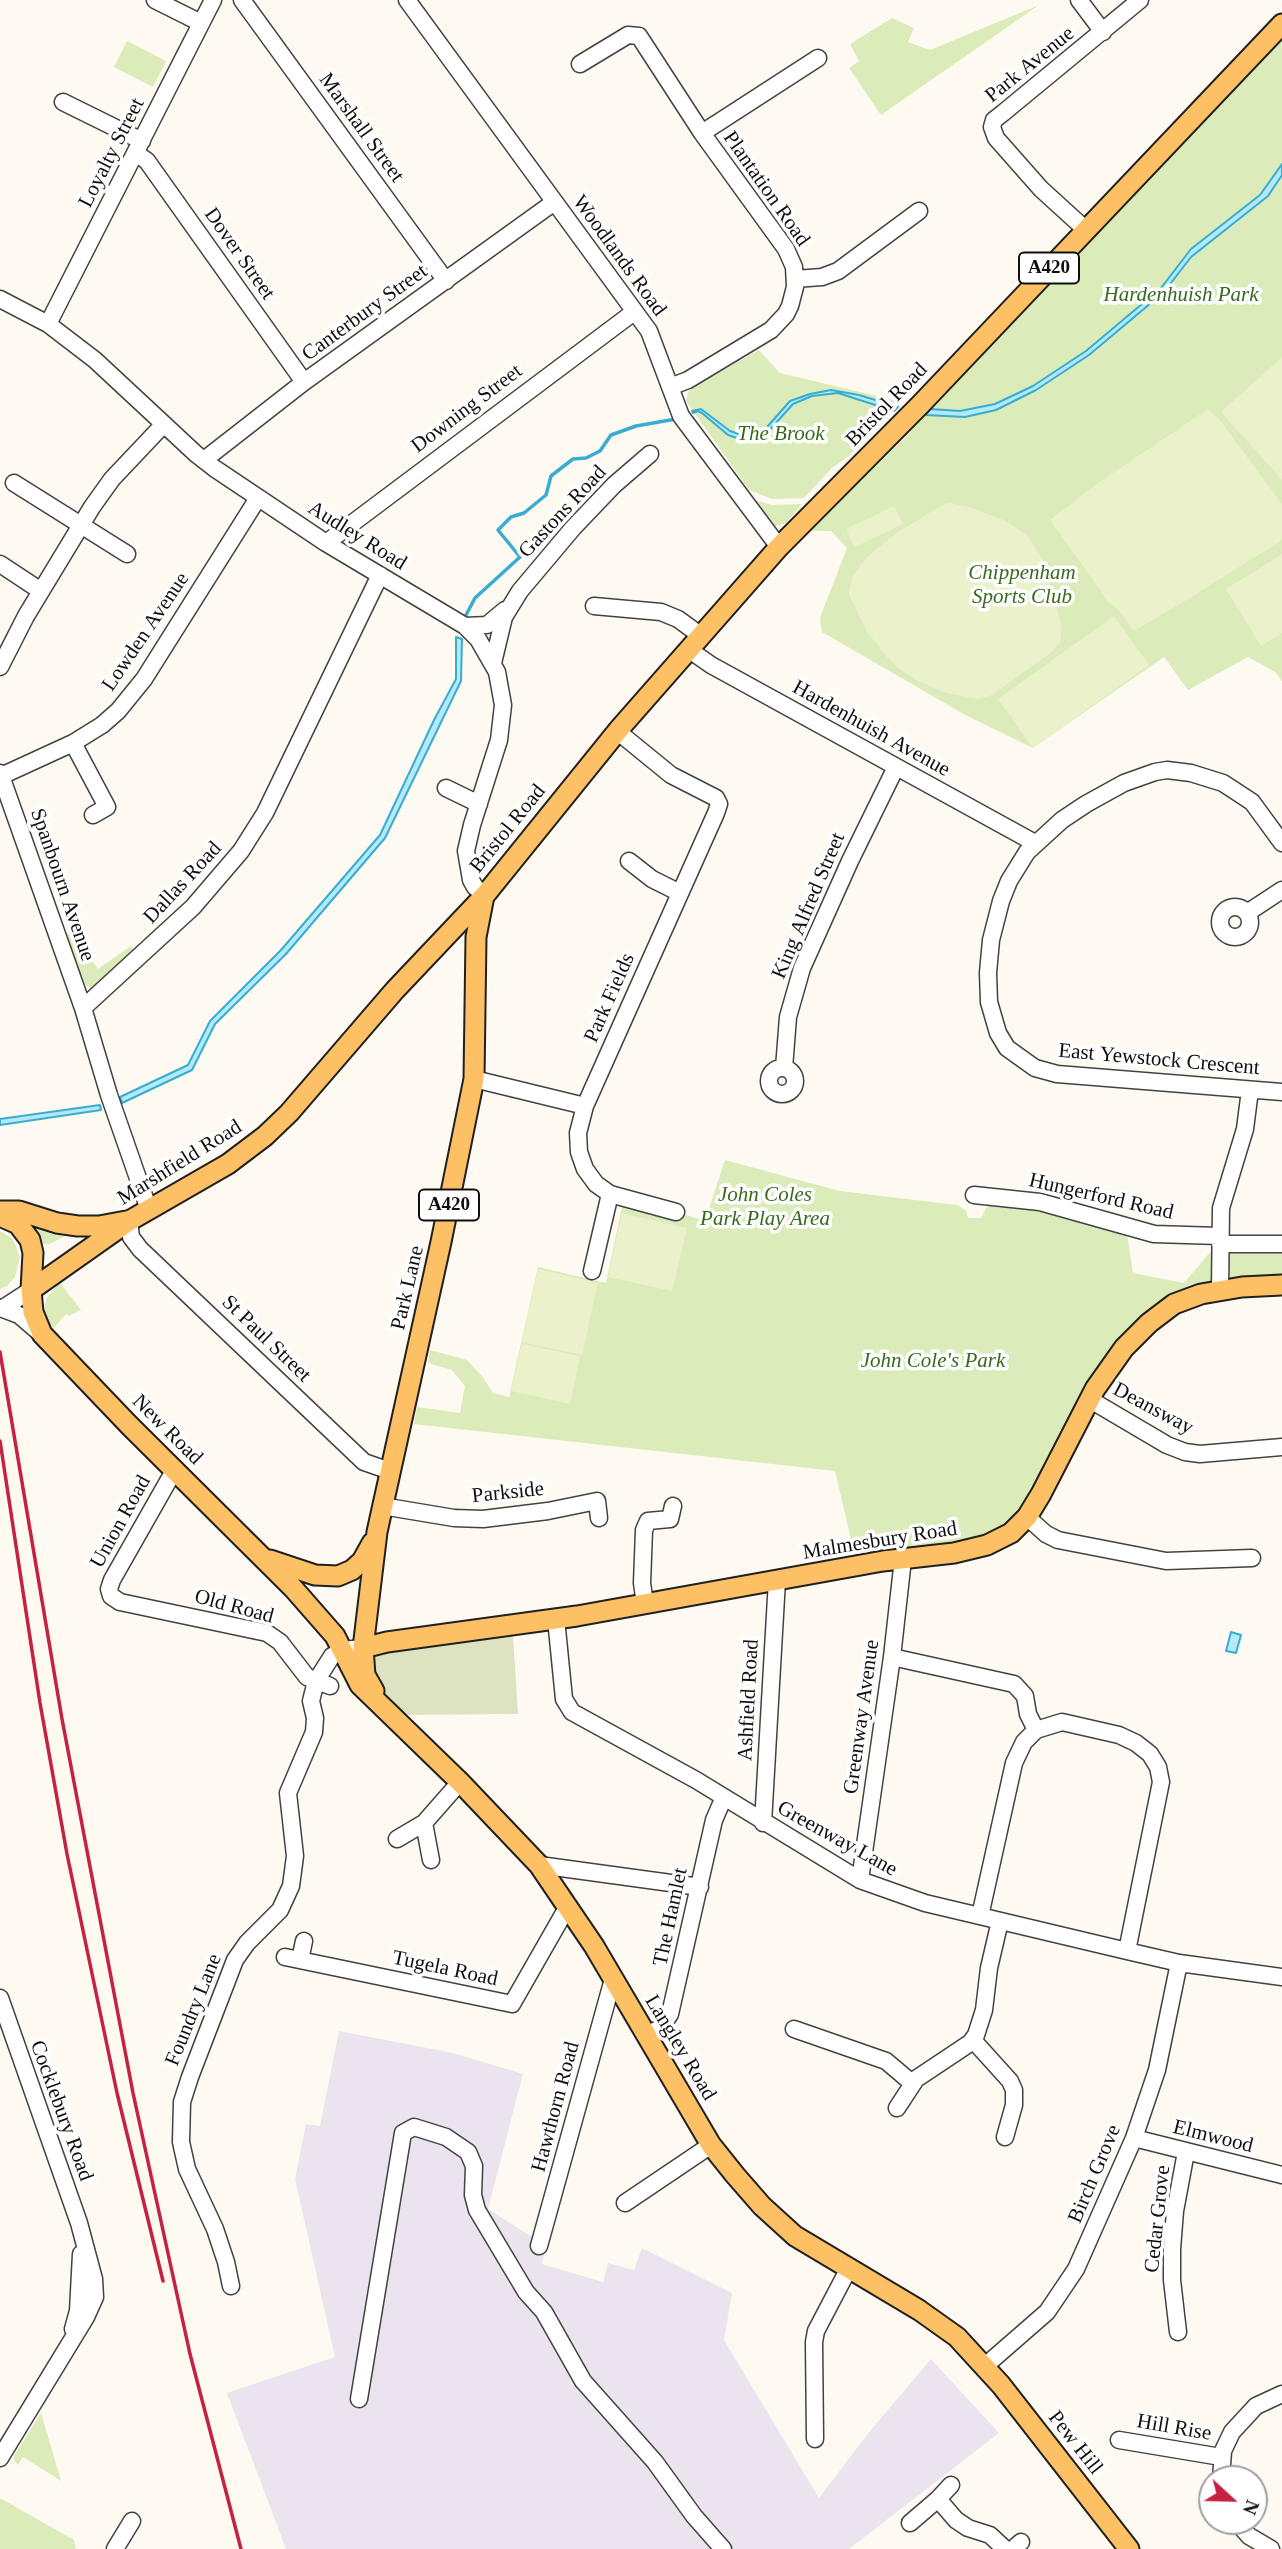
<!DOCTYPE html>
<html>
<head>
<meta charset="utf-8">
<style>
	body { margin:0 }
	#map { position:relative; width:1282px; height:2549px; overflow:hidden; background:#fffaf1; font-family:"Times New Roman",serif }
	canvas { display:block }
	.north { position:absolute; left:1198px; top:2465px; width:70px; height:70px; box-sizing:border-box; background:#fff; border:2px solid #9f9f9f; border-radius:50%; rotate:112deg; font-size:19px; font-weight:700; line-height:28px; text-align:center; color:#0f0f0f }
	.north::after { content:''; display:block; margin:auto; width:24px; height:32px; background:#c52142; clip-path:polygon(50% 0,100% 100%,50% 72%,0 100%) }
</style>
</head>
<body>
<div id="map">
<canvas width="1282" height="2549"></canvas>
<div class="north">N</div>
</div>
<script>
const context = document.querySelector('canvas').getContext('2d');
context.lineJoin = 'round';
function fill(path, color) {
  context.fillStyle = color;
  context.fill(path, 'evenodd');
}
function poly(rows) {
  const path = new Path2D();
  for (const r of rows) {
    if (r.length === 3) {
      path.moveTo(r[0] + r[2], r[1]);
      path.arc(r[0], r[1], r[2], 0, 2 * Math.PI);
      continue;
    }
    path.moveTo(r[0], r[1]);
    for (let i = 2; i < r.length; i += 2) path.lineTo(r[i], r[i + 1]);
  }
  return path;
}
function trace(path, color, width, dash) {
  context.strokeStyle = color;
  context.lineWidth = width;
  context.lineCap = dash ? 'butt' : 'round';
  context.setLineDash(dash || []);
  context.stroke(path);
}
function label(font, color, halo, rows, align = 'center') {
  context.font = font + ' "Times New Roman",serif';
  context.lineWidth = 7;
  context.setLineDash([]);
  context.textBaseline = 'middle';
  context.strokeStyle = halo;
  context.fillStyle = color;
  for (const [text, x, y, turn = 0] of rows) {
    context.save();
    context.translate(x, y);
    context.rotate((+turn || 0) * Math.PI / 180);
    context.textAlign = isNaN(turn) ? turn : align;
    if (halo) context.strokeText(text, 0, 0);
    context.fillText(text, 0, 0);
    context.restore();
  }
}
fill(poly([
	[339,2031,453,2053,523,2074,488,2209,546,2246,542,2264,603,2282,608,2263,634,2270,642,2248,732,2293,724,2340,819,2498,870,2431,931,2359,999,2433,849,2549,286,2549,227,2393,335,2357,295,2179,306,2124,320,2126]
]), '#ebe3ee');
fill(poly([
	[1039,5,881,115,849,68,859,61,850,44,892,18,914,28,908,42,930,50],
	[127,41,166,61,153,87,114,67],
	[1282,41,1282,681,1275,672,1248,657,1188,690,1164,657,1033,748,967,716,822,632,820,619,824,607,847,548,831,531,808,531,909,434,915,424],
	[759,350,780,373,902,402,850,455,832,468,804,498,772,499,749,490,686,401,688,392,693,387],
	[750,499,772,505,802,504,786,523,776,526,771,525],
	[69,933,72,933,98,969,131,946,135,953,93,988,90,988,81,982,66,938],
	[725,1160,840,1191,957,1205,966,1210,968,1218,981,1218,986,1208,995,1201,1126,1228,1133,1273,1184,1283,1212,1250,1214,1253,1214,1273,1210,1284,1147,1315,1018,1513,1005,1525,988,1535,963,1544,856,1561,835,1471,414,1424,417,1407,460,1413,465,1386,452,1370,428,1363,430,1350,467,1360,482,1376,493,1393,509,1397,538,1267,606,1283,623,1202,676,1212,705,1221],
	[22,1218,70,1231,67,1235,50,1244,37,1245],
	[0,1231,13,1239,20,1257,15,1277,7,1286,0,1289],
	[1282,1249,1282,1276,1230,1277,1228,1259,1230,1251],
	[60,1283,81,1310,69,1316,66,1314,53,1329,47,1322,44,1309,47,1297],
	[41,2413,61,2481,23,2457,18,2465,14,2460,14,2456],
	[0,2498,74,2540,76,2549,0,2549]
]), '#dbebb9');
fill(poly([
	[513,1635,518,1714,399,1715,373,1679,372,1661,377,1653,385,1650]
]), '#dde3c1');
fill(poly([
	[1282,357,1282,480,1221,412],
	[1208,409,1219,419,1282,504,1282,540,1190,598,1134,631,1118,609,1109,603,1050,520,1095,485],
	[949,503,969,507,1006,521,1028,536,1043,560,1062,627,1060,642,1053,651,992,695,979,699,946,693,918,681,897,667,885,655,866,630,849,594,852,577,867,557,894,535,940,506],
	[894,506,903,524,855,547,846,529],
	[1282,554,1282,633,1261,646,1226,589],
	[1114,616,1149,665,1033,748,998,699],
	[622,1213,687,1228,672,1291,608,1277],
	[538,1269,598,1283,582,1355,522,1342],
	[522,1344,580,1356,570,1404,511,1391]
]), '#ebf2cb');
const water = poly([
	[1282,164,1282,175,1268,196,1191,257,1164,292,1089,355,1036,390,996,410,965,417,926,415,930,409,960,411,995,404,1033,386,1086,351,1161,288,1191,249,1260,195,1282,164],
	[831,390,859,395,898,407,894,411,838,393,812,396,793,404,766,434,746,441,728,435,702,413,698,411,693,413,692,411,701,409,730,431,744,436,754,435,767,427,790,401,810,394,831,390],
	[456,637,462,639,461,681,385,838,286,954,215,1024,192,1070,122,1103,120,1097,188,1065,210,1021,281,950,380,835,434,720,456,679,456,637],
	[100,1105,101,1110,0,1125,0,1119,100,1105],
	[1231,1632,1241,1635,1236,1653,1226,1651,1231,1632]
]);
fill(water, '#b4e9f8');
trace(water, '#38acd2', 2);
trace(poly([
	[466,615,475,598,520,557,498,530,511,517,524,513,546,495,551,476,573,459,586,458,600,451,611,435,636,426,676,419]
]), '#38acd2', 3.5);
const minor = poly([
	[155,0,201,23],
	[242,0,446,281],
	[407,0,649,331,681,416,779,547],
	[1079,0,1103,32],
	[580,64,628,35,639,36,702,133,786,249,794,267,795,287,790,306,786,314,771,330,688,380,670,387],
	[63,102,142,141],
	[702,133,818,58],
	[136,153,147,161,304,382],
	[1086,230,1041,189,996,138,992,127,994,120,1003,113,1140,0],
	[795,279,822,277,838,271,919,211],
	[0,299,48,324,95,360,196,454,214,468,326,543,465,626,478,639,497,672,503,705,499,740,472,825,466,851,471,880,475,887,485,895],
	[48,324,213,0],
	[204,460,304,382,553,203],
	[14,483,127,554],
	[326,543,634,312],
	[0,564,41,591],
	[594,606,661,612,678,619,700,635],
	[465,626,487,625,505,610],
	[688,649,711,665,1035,843],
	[493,663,504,617,520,591,573,528,614,485,650,454],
	[0,667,26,616,92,507,112,479,164,424],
	[73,743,107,807,93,815],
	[0,773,83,1008,109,1095,149,1210],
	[1,776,73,743,102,725,118,711,144,679,258,498],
	[446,788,479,804],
	[1282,843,1252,802,1223,783,1191,773,1167,770,1155,772,1124,783,1086,804,1062,820,1027,852,1009,881,1001,901,991,940,988,973,989,1002,998,1033,1007,1048,1035,1068,1057,1074,1282,1092],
	[629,861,652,879,680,893],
	[1235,922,15],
	[1247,913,1282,890],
	[83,1008,193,907,241,851,265,813,380,575],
	[784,1068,788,1017,802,968,850,861,896,767],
	[782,1081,13],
	[474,1079,585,1106,716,813,719,804,716,798,671,775,617,731],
	[585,1106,578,1133,579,1152,585,1169,596,1184,610,1194,676,1212],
	[974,1195,1040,1202,1154,1234,1219,1236],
	[129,1221,131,1237,140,1249,364,1462,390,1471],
	[1220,1244,1282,1244],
	[592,1271,610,1194],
	[1220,1290,1221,1208,1245,1129,1250,1090],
	[0,1308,19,1315,40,1333],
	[3,1308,31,1290],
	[1089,1399,1167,1445,1185,1452,1200,1454,1282,1447],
	[175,1469,112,1580,109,1589,111,1596,120,1602,267,1633,280,1642,307,1677,330,1686],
	[382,1506,454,1518,483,1519,548,1511,597,1501,599,1518],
	[1027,1517,1046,1534,1058,1540,1166,1561,1252,1558],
	[645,1604,642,1583,644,1530,648,1521,670,1519,673,1506],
	[556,1619,564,1699,572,1712,696,1780,860,1880,925,1903,1127,1951,1179,1963,1282,1977],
	[892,1657,1014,1684,1025,1696,1028,1714,1036,1730],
	[763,1823,777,1580],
	[397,1839,424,1823],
	[431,1860,424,1823,460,1782],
	[539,1865,700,1887],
	[860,1880,892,1657,903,1559],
	[980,1916,1014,1763,1024,1742,1036,1730,1062,1722,1119,1735,1136,1743,1150,1754,1158,1767,1161,1782,1127,1951],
	[285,1957,512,2004,568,1906],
	[300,1960,304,1941],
	[0,1998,79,2223,94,2279,95,2297,86,2317,0,2458],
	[794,2029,886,2061,912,2083],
	[645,2035,661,2028,670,2014,714,1820,724,1797],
	[973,2040,1010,2081,1014,2090,1014,2105,1005,2137],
	[897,2108,916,2079,970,2043,976,2035,984,2010,989,1968,1000,1921],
	[1134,2138,1282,2175],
	[625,2203,711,2145],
	[539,2246,613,1979],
	[231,2286,226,2262,215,2229,187,2169,181,2142,182,2102,190,2077,235,1960,247,1943,280,1910,291,1886,295,1856,288,1793,314,1732,315,1718,311,1701,316,1681,332,1656,342,1650,363,1648],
	[73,2329,78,2311,81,2254],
	[1178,2332,1172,2280,1172,2249,1175,2211,1186,2152],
	[985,2366,1047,2312,1076,2269,1134,2138,1157,2070,1179,1963],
	[359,2399,403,2133,414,2127,446,2137,468,2152,474,2166,473,2195,477,2210,526,2292,544,2312,583,2381,655,2462,694,2516,723,2549],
	[815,2439,814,2342,816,2331,849,2268],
	[1119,2440,1221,2457],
	[1221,2479,1223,2451,1232,2432,1256,2406,1282,2394],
	[938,2499,951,2485],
	[1236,2521,1249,2536,1271,2549],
	[910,2523,938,2499,956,2520,968,2528,990,2535,1005,2549],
	[115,2549,132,2521],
	[1013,2549,1021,2542]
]);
const major = poly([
	[1,1211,19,1211,57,1223,78,1226,99,1226,126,1221],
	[0,1216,18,1224,30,1240,33,1253,31,1290,33,1312,42,1334,129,1425,293,1588,335,1636,360,1685,460,1782,539,1865,594,1946,711,2145,735,2175,762,2206,795,2236,919,2310,957,2337,1001,2385,1129,2549],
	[31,1290,129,1221,228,1164,265,1136,289,1113,395,990,485,895,620,728,779,547,920,405,1282,24],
	[270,1560,315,1575,338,1576,352,1570,362,1561,372,1543],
	[363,1648,387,1642,577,1616,883,1561,954,1553,987,1545,1011,1533,1027,1517,1041,1494,1095,1389,1124,1348,1149,1323,1174,1304,1201,1294,1242,1287,1282,1285],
	[374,1691,365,1675,363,1648,377,1532,441,1242,474,1079,476,937,484,896]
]);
trace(minor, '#424242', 19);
trace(major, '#202020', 23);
trace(minor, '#fff', 16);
trace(major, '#fdc064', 19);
trace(poly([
	[0,1352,62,1719,133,2093,190,2354,241,2549],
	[0,1441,40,1703,67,1854,117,2093,163,2281]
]), '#c52142', 3.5);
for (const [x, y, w] of [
	[1049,268,60],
	[449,1205,60]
]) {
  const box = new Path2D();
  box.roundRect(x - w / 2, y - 15.5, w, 31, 5);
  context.fillStyle = '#fff';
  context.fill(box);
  trace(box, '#0f0f0f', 2);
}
label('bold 19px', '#0f0f0f', null, [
	["A420",1049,268],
	["A420",449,1205]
]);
label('21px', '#0f0f0f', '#fff', [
	["Park Avenue",1030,65,-39],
	["Marshall Street",361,128,54],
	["Loyalty Street",112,153,-63],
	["Plantation Road",766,189,55],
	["Dover Street",239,254,55],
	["Woodlands Road",619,256,54],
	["Canterbury Street",365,313,-36],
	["Bristol Road",887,405,-46],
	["Downing Street",467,409,-37],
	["Gastons Road",563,512,-47],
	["Audley Road",357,536,32],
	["Lowden Avenue",146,632,-56],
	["Hardenhuish Avenue",871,729,29],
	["Bristol Road",508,829,-51],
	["Dallas Road",183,883,-47],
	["Spanbourn Avenue",62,885,71],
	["King Alfred Street",809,906,-67],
	["Park Fields",610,998,-66],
	["East Yewstock Crescent",1159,1060,5],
	["Marshfield Road",180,1163,-32],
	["Hungerford Road",1101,1197,13],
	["Park Lane",408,1288,-77],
	["St Paul Street",266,1339,44],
	["Deansway",1153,1409,28],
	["New Road",167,1430,45],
	["Parkside",508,1493,-6],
	["Union Road",121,1522,-61],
	["Malmesbury Road",880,1541,-9],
	["Old Road",234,1607,15],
	["Ashfield Road",749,1700,-87],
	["Greenway Avenue",862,1717,-82],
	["Greenway Lane",837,1839,29],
	["The Hamlet",671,1917,-78],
	["Tugela Road",445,1969,12],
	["Foundry Lane",194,2010,-68],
	["Langley Road",680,2048,59],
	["Hawthorn Road",556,2107,-75],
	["Cocklebury Road",61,2111,70],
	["Elmwood",1213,2137,14],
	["Birch Grove",1095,2174,-67],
	["Cedar Grove",1158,2219,-84],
	["Hill Rise",1174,2428,10],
	["Pew Hill",1075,2443,52]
]);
label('italic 21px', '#386a1c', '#fff', [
	["Hardenhuish Park",1181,295],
	["The Brook",781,434],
	["Chippenham",1022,573],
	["Sports Club",1022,597],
	["John Coles",765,1195],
	["Park Play Area",765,1219],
	["John Cole's Park",933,1361]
]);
</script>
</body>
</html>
